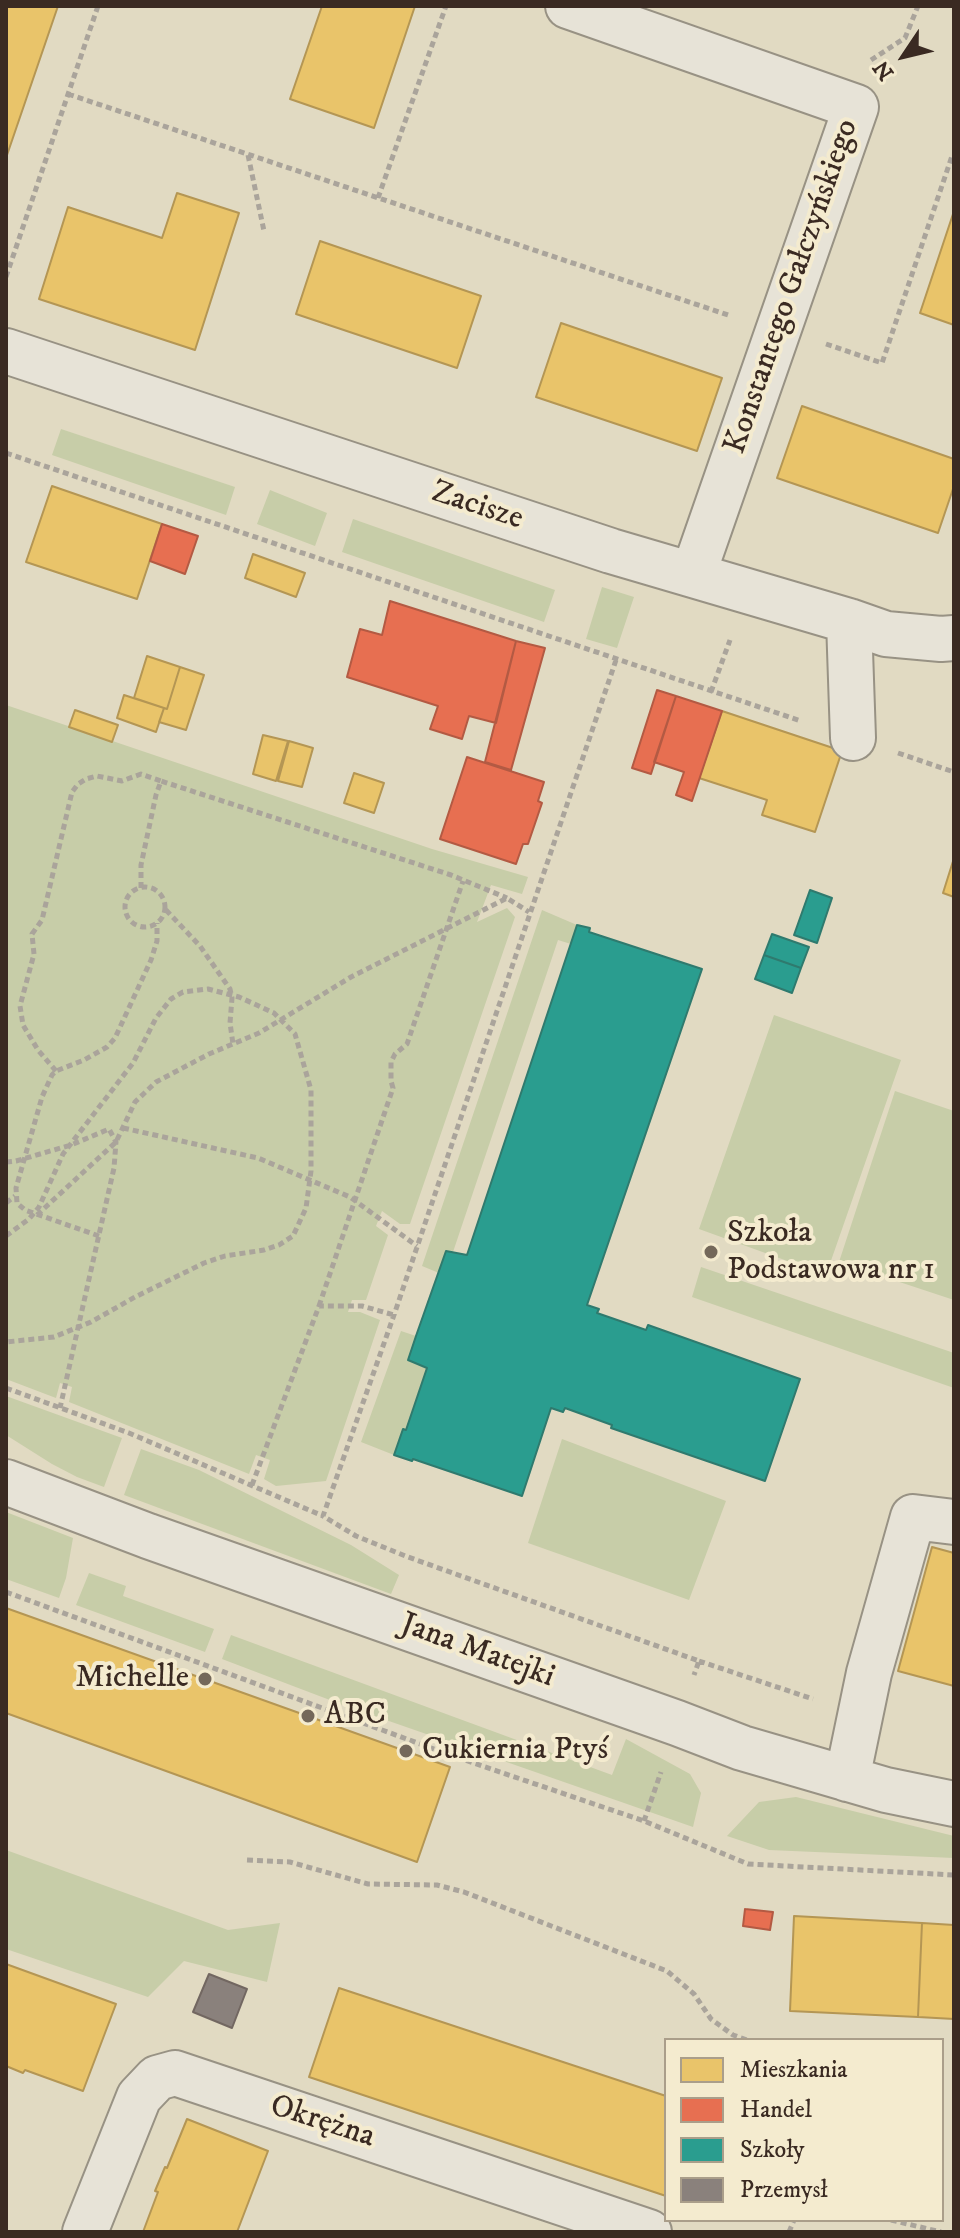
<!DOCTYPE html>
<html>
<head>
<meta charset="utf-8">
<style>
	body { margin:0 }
	#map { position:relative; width:960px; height:2238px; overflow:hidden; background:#e1dac2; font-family:"IM FELL DW Pica",serif }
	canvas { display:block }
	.frame { position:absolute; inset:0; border:8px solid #3a2a22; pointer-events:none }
	.legend { position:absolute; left:664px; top:2038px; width:280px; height:184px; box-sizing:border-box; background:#f4ebcf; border:2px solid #aa9e8a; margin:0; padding:10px 14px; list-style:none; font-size:24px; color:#3a2a22 }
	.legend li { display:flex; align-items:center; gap:16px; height:40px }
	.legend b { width:40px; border:2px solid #aa9e8a }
	.north { position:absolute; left:864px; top:16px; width:80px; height:80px; -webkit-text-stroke:6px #f4ebcf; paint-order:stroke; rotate:235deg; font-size:22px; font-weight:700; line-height:32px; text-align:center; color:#3a2a22 }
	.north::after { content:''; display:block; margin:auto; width:28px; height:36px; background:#3a2a22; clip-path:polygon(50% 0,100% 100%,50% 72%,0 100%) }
</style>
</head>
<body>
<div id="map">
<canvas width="960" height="2238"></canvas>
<div class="frame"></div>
<ul class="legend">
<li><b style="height:22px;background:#e9c46a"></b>Mieszkania</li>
<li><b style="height:22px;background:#e76f51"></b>Handel</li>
<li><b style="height:22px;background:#2a9d8f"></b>Szkoły</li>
<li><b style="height:22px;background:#8a817c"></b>Przemysł</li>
</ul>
<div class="north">N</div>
</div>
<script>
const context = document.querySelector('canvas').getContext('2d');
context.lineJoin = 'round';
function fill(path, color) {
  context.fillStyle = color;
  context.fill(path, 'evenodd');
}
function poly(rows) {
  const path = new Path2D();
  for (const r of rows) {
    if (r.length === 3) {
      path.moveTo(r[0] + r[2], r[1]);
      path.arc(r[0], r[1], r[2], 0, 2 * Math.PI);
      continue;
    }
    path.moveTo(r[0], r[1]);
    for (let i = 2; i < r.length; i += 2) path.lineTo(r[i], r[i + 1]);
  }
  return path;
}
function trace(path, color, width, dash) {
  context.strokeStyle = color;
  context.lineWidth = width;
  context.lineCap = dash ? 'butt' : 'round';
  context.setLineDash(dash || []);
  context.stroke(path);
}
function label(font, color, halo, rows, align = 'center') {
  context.font = font + ' "IM FELL DW Pica",serif';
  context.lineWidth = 8;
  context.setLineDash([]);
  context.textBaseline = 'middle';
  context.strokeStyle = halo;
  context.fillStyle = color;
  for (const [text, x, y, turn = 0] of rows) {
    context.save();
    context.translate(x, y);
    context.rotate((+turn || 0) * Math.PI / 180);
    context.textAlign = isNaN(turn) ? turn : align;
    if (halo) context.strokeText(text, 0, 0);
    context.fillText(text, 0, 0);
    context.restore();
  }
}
fill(poly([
	[61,429,235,487,226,515,52,455],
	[270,490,327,513,315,546,257,524],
	[353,519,555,590,544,622,342,552],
	[602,587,634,597,617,648,586,639],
	[6,705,432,849,528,877,522,894,491,885,477,922,507,908,515,917,410,1224,400,1224,382,1211,376,1226,388,1235,366,1300,352,1300,348,1312,360,1312,380,1320,326,1481,276,1486,264,1479,270,1460,256,1455,249,1474,69,1402,72,1387,60,1383,56,1398,6,1379],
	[542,910,577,925,571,944,558,940,453,1252,446,1251,439,1273,422,1266],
	[774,1015,901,1060,826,1275,699,1229],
	[895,1091,954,1111,954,1300,839,1262],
	[701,1267,954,1353,954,1388,692,1297],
	[401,1331,416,1336,427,1368,406,1430,403,1429,394,1455,361,1442],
	[6,1396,122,1438,104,1487,77,1477,52,1464,6,1435],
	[562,1439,726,1501,689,1600,528,1543],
	[141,1449,199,1470,351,1545,399,1575,391,1594,124,1495],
	[6,1512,73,1538,66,1578,59,1598,6,1579],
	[89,1573,126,1586,123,1596,214,1629,205,1652,76,1605],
	[231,1635,612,1775,626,1739,690,1774,701,1793,693,1827,343,1705,222,1659],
	[796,1797,954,1836,954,1858,769,1850,727,1836,759,1802],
	[6,1850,228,1930,280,1923,267,1982,184,1961,148,1997,6,1949]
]), '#c7cda8');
const homes = poly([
	[6,6,58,6,6,158,6,6],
	[322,6,415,6,374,128,290,99,322,6],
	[177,193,239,213,195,350,39,299,68,207,162,238,177,193],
	[954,211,954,325,920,313,954,211],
	[320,241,481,296,457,368,296,314,320,241],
	[561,323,722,378,697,451,536,397,561,323],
	[802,406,954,459,954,486,938,533,777,478,802,406],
	[52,486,162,524,137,599,26,562,52,486],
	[253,554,305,573,296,597,245,578,253,554],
	[147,656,180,667,167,709,134,698,147,656],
	[180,667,204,675,186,730,159,722,164,708,167,709,180,667],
	[124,695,164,708,156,732,117,718,124,695],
	[75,710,118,725,112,742,69,727,75,710],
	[722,711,842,751,815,832,762,815,767,800,699,778,722,711],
	[263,735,288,741,276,781,253,774,263,735],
	[289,741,313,748,302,787,278,781,289,741],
	[354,773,384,783,374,813,344,803,354,773],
	[954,858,954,897,943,893,954,858],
	[932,1547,954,1553,954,1686,898,1671,932,1547],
	[6,1608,450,1767,417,1862,6,1713,6,1608],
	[794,1916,922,1923,918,2017,790,2011,794,1916],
	[922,1923,954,1925,954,2019,918,2017,922,1923],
	[6,1964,116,2004,83,2091,25,2070,23,2073,6,2066,6,1964],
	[339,1988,666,2096,666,2196,309,2077,339,1988],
	[187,2119,268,2151,237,2232,143,2232,158,2192,155,2191,165,2167,167,2168,187,2119]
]);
fill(homes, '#e9c46a');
trace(homes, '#b49654', 2);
const shops = poly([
	[162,524,198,536,185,574,150,561,162,524],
	[390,601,516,641,496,723,469,716,462,739,430,729,438,706,347,677,360,629,382,635,390,601],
	[516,641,545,648,511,770,485,762,516,641],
	[657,690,676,696,651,774,632,768,657,690],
	[676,696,722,711,692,801,676,795,684,772,654,762,676,696],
	[467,757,544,782,538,801,542,803,528,844,523,844,516,864,440,839,467,757],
	[745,1909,773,1912,770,1930,743,1926,745,1909]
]);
fill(shops, '#e76f51');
trace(shops, '#b35a43', 2);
const schools = poly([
	[810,890,832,898,817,943,794,935,810,890],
	[577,925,590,928,589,932,702,969,587,1305,599,1309,597,1313,646,1330,648,1325,800,1379,765,1481,611,1428,612,1425,565,1408,563,1412,551,1408,522,1496,413,1459,412,1461,394,1455,403,1429,406,1430,427,1368,408,1360,416,1336,446,1251,467,1255,577,925],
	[772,934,809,947,801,968,764,955,772,934],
	[764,955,801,968,792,993,755,979,764,955]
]);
fill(schools, '#2a9d8f');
trace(schools, '#2f7a6e', 2);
const industry = poly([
	[209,1974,247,1989,232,2028,193,2012,209,1974]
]);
fill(industry, '#8a817c');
trace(industry, '#726761', 2);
const minor = poly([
	[568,6,856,107,693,575],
	[6,351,611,551,849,621,886,634,941,639,954,638],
	[849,621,853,738],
	[6,1482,148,1536,677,1723,742,1748,886,1790,954,1804],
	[847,1779,869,1673,913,1517,954,1522],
	[85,2232,139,2097,157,2078,175,2073,649,2232]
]);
trace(minor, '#989284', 48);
trace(poly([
	[871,60,905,38,918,6],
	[68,94,731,316],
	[248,155,264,231],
	[378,198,446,6],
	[6,277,98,6],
	[826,344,882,363,952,156,954,157],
	[6,453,801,721],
	[616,660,394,1315,323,1516,356,1536,408,1557,699,1661,694,1675],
	[711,692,730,640],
	[898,753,954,772],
	[145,907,20],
	[141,888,141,865,156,795,161,781,451,875,507,898],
	[166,910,200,946,230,989,232,998,230,1023,233,1044],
	[56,1071,38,1050,23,1025,20,1006,34,954,32,934,42,920,72,792,78,784,86,779,97,776,122,781,141,774,161,781],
	[123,1128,258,1158,350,1197,417,1246],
	[6,1162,16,1161,71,1145,109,1129,116,1142,114,1168,60,1408],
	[6,1203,15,1196],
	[37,1215,116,1142,135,1102,156,1082,209,1054,259,1033,351,977,507,898,529,912],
	[6,1236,29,1219,39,1207,63,1154,133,1063,156,1018,171,999,183,992,208,989,239,997,274,1013,295,1034,311,1090,311,1171,306,1208,293,1236,279,1245,264,1250,225,1256,204,1263,135,1297,91,1322,54,1337,6,1342],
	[99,1236,25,1210,17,1203,16,1188,42,1097,52,1075,56,1071,84,1060,107,1047,115,1038,151,960,157,941,157,923],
	[319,1306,393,1088,391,1081,391,1062,395,1054,407,1044,463,881],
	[6,1388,129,1433,323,1516],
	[252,1485,319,1306,362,1306,394,1315],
	[6,1592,453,1756,644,1821,748,1864,954,1875],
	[699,1661,813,1699],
	[644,1821,661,1772],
	[247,1860,290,1862,368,1884,437,1885,464,1892,667,1971,694,1994,711,2019,733,2035,747,2040],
	[891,2220,941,2232],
	[789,2232,794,2220]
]), '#aaa49b', 5, [6, 4]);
trace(minor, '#e7e3d7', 44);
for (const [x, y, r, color] of [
	[711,1252,8,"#74685a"],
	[205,1679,8,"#74685a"],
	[308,1716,8,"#74685a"],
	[406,1751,8,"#74685a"]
]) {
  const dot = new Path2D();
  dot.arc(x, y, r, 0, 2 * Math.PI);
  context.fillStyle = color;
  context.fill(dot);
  trace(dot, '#f4ebcf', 3);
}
label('32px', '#3a2a22', '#f4ebcf', [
	["Konstantego Gałczyńskiego",793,287,-71],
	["Zacisze",477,507,18],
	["Jana Matejki",477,1652,20],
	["Okrężna",322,2123,18]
]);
label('32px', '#3a2a22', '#f4ebcf', [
	["Szkoła",727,1234],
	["Podstawowa nr 1",727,1271],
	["Michelle",189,1679,"right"],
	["ABC",324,1716],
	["Cukiernia Ptyś",422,1751]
], 'left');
</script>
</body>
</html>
